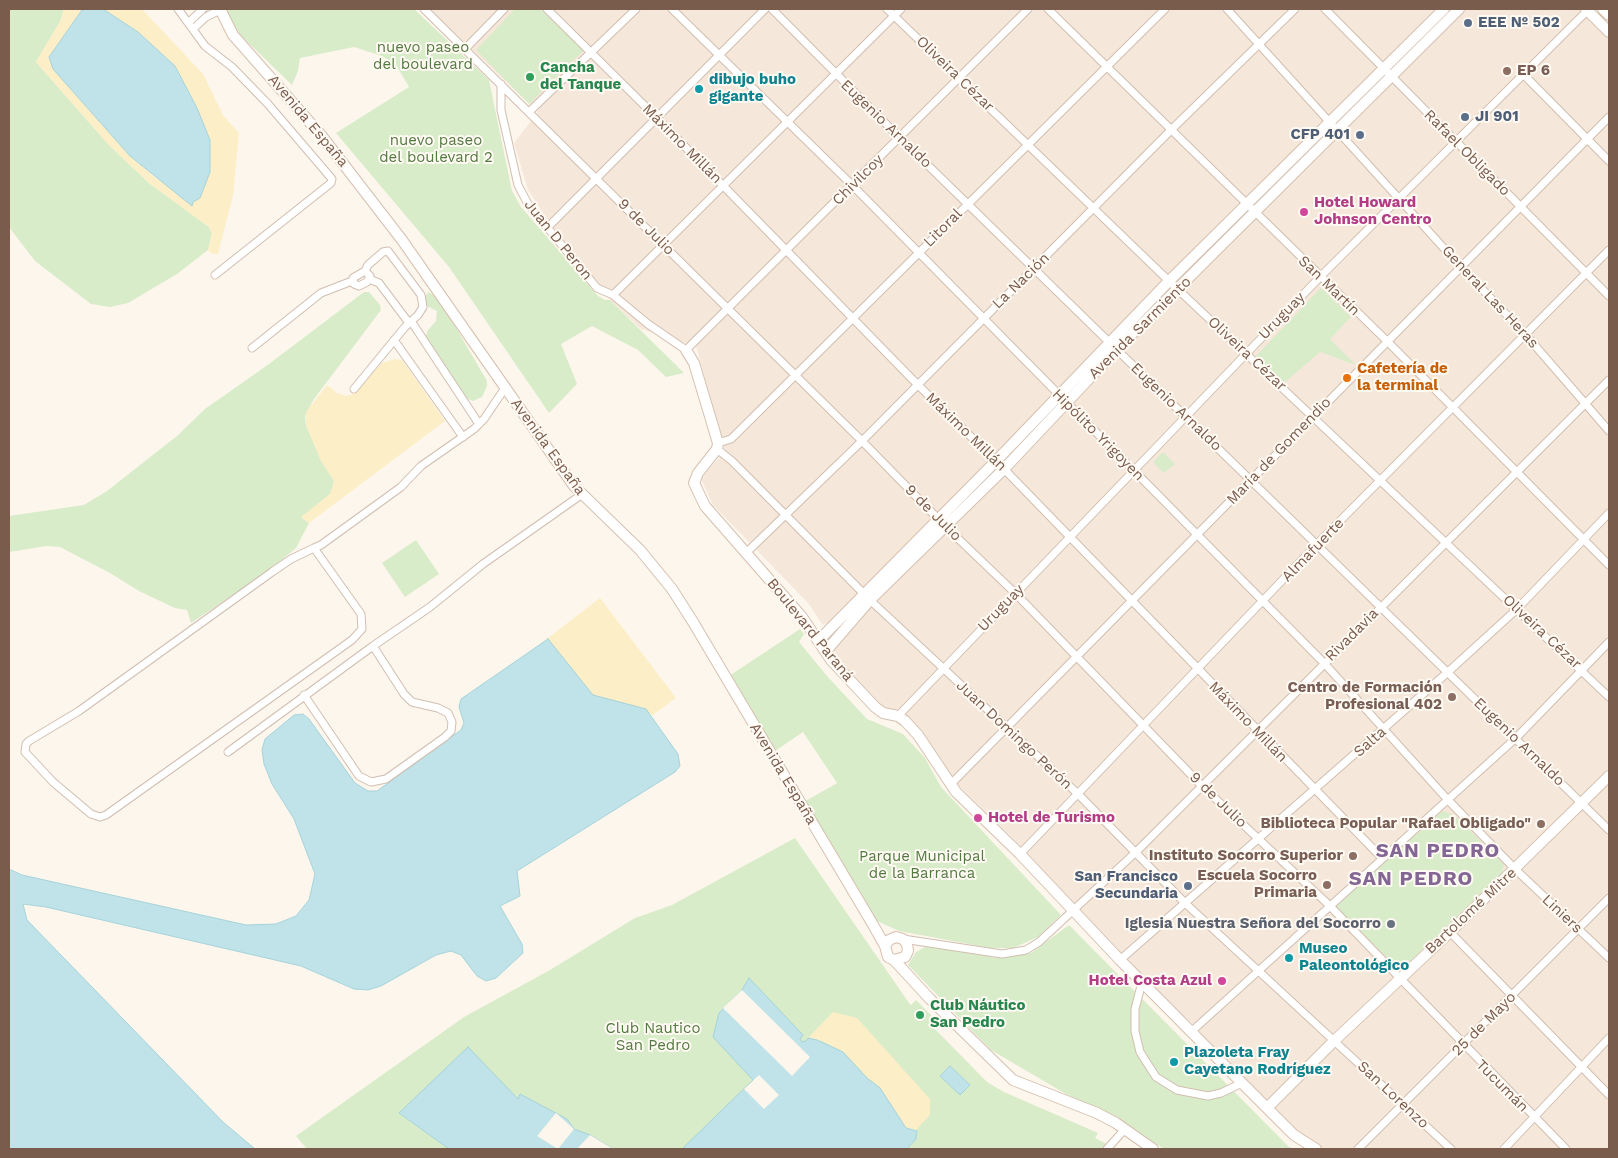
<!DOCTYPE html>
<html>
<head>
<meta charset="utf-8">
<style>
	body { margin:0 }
	#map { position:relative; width:1618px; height:1158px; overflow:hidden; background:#fdf6ec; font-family:"Work Sans",sans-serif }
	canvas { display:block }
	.frame { position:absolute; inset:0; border:10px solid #7a5c4d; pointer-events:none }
</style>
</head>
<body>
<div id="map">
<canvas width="1618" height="1158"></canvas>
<div class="frame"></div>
</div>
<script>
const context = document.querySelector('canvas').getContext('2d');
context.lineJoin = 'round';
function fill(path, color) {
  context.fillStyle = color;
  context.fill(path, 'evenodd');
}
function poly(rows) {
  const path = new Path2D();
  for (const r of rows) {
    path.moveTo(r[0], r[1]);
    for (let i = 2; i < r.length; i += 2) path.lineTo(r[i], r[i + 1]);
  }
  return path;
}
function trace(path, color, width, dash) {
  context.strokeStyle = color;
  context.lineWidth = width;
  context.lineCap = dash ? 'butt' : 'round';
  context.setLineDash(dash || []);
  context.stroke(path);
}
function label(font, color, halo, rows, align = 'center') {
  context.font = font + ' "Work Sans",sans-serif';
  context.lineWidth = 4;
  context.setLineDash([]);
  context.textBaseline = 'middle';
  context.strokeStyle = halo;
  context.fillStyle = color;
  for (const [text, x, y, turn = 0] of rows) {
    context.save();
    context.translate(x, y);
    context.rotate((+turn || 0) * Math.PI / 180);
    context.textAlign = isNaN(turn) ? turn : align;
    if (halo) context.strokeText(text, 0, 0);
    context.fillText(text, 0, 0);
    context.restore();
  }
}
fill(poly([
	[429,9,1438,9,830,623,822,624,809,604,713,505,701,479,725,451,696,346,641,329,610,300,549,222,528,190,514,143,538,112],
	[1463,9,1583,9,1609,35,1609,1149,1322,1149,1297,1134,1242,1082,1195,1026,1143,979,1075,909,1022,847,952,779,928,739,904,713,896,709,885,709,876,702,833,652,836,643,876,600]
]), '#f5e8da');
fill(poly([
	[9,9,64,9,61,20,36,62,109,145,149,183,209,227,212,233,208,250,177,274,128,303,110,307,91,304,35,261,9,227],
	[226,9,414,9,489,80,512,191,521,207,598,296,605,300,610,300,684,373,666,377,638,350,592,326,561,344,577,384,549,413,449,267,336,133,409,87,396,65,382,56,354,47,300,58,298,71,292,85,233,28],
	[515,9,540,9,584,50,529,104,476,50],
	[1321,288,1351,317,1330,339,1356,365,1320,352,1284,383,1256,356],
	[364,292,369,292,380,305,381,310,314,399,305,416,306,425,321,460,334,481,333,488,330,494,302,518,309,523,296,548,263,575,191,623,187,610,175,608,139,591,110,573,60,547,47,546,9,552,9,516,84,505,107,491,177,436,205,409,269,364],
	[428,292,438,297,487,381,487,386,482,397,473,401,460,396,425,349,424,340,428,330,436,321,437,311,427,306,424,299],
	[1163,452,1175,464,1164,473,1153,462],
	[416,540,439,574,405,597,382,563],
	[800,629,804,634,799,642,827,676,867,719,903,734,925,758,941,787,1061,915,1038,937,1013,948,990,948,899,931,875,920,804,802,837,783,803,732,775,751,729,676],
	[1443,811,1454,815,1504,864,1502,873,1403,968,1399,969,1334,906],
	[795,838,909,1003,911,1005,916,1000,936,1020,931,1025,987,1082,1004,1092,1098,1133,1095,1138,1117,1149,907,1149,916,1139,917,1131,810,1057,698,1149,556,1149,399,1113,449,1149,307,1149,296,1136,464,1017,550,970,635,918,672,905],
	[1069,925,1289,1147,1295,1149,1164,1149,1121,1120,1066,1094,991,1050,908,965,916,952,929,945,996,958,1031,953]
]), '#d8ecc9');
fill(poly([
	[64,9,87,9,82,10,49,57,70,88,130,156,158,180,197,108,175,66,138,32,103,9,142,9,203,74,223,115,239,133,233,195,218,254,212,254,208,250,212,233,209,227,149,183,109,145,36,62,61,20],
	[395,359,402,360,445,421,309,523,301,517,330,494,334,481,321,461,306,425,306,412,327,385,337,393,347,396,355,393,382,363],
	[600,598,676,698,653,715,599,701,474,695],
	[833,1012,857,1018,930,1099,930,1115,916,1130,906,1128,880,1088,867,1078,843,1052,822,1041,808,1038]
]), '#fcefc7');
const water = poly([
	[87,9,103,9,138,32,175,66,197,108,210,140,210,172,200,198,193,202,192,206,130,156,53,69,49,57,82,10,87,9],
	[548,639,593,695,646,709,678,754,680,766,675,772,517,871,520,896,500,906,522,944,523,953,496,978,486,981,477,976,461,955,451,951,436,955,381,986,368,990,354,989,301,966,46,907,23,904,27,920,223,1122,255,1149,9,1149,9,869,22,875,246,925,276,924,296,916,309,900,315,874,294,819,272,784,264,764,262,750,265,739,294,715,303,714,309,719,355,783,368,791,377,791,461,730,464,723,459,707,461,699,548,639],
	[749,978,803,1035,800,1039,802,1042,806,1041,808,1038,817,1040,843,1052,867,1078,880,1088,906,1128,917,1131,916,1139,907,1149,682,1149,753,1080,713,1037,719,1013,742,990,749,978],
	[468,1047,518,1099,520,1094,567,1119,574,1129,590,1135,613,1149,449,1149,399,1113,468,1047],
	[950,1066,970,1085,960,1095,940,1076,950,1066]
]);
fill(water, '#bfe3e8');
trace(water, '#a5d3da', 1);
fill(poly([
	[742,990,810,1057,792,1076,723,1008],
	[759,1075,779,1095,764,1109,744,1089],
	[556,1113,574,1129,558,1149,537,1136],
	[590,1135,613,1149,577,1149]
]), '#fdf6ec');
const street = poly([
	[178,9,205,46,232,67,268,104,332,179,331,183,215,275],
	[424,9,862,441,946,527,1015,593,1202,786,1329,905,1566,1149],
	[547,9,656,117,917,384,1004,469,1382,858],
	[672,9,852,185,1324,663,1448,800,1515,869,1609,958],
	[772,9,900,138,1609,830],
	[887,9,1169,281,1609,697],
	[1048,9,1387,341,1609,565],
	[1227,9,1460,266,1525,334,1609,431],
	[1325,9,1609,296],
	[188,23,203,9],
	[193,29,206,17,220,10],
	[465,49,504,9],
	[1523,74,1609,161],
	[501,84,501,110,518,185,528,204,597,288,613,295,648,324,686,350,1028,9],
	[530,111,636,9],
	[548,227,765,9],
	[369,279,379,283,409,323],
	[613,295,901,9],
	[411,321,479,424],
	[394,340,463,437],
	[252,348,321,293,352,281],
	[354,389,405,327,418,315,423,307,421,295,388,251,383,252,368,265,365,271,353,278,354,284,359,286,367,282,370,276,365,271],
	[718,443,731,439,1165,9],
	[717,449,732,461,870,600,1078,794,1185,903,1451,1149],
	[314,548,361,614,362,629,352,640,106,815,100,817,91,814,53,782,25,752,26,744,29,741,79,711,272,572,291,559,314,548,321,545,401,487,421,466,474,429,484,419,505,388],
	[746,553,862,441,1172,129,1295,9],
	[304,695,359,776,371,782,386,779,445,737,451,731,452,722,448,713,438,708,412,702,404,694,373,646],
	[898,716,1320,277,1589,9],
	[228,752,373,646,430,607,483,564,581,495],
	[950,785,1609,117],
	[1020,854,1317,544,1609,250],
	[1450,932,1609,1095],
	[903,939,1002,954,1026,950,1039,942,1136,852,1609,380],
	[1120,960,1448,672,1517,609,1609,513],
	[1142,982,1135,1009,1135,1031,1140,1052,1156,1077,1177,1090,1208,1096,1221,1093,1242,1083],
	[1192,1031,1516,738,1609,642],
	[1107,1149,1125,1129],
	[1358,1149,1609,898],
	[1504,1149,1609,1038]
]);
const secondary = poly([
	[220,9,233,35,321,135,402,240,574,486,640,550,672,589,693,622,872,923,885,946,888,957,894,960,930,999,1013,1080,1097,1113,1116,1123,1153,1149],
	[1586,9,1609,32],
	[1603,9,1609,15],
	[686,350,694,363,718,443,717,449,698,473,694,483,705,506,802,617,831,660,875,707,883,713,898,716,905,721,918,735,956,792,1020,854,1120,960,1242,1083,1294,1135,1316,1149],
	[819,640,996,461,1169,281,1444,9],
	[826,651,870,600,1004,469,1117,349,1459,9],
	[885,946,889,940,896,937,903,939,907,944,908,951,905,957,894,960],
	[1267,1108,1335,1040,1450,932,1609,776]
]);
trace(street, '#d1beb0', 9);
trace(secondary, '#d6c0b0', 12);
trace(street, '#fff', 7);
trace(secondary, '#fff', 10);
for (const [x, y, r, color] of [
	[1468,23,5,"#5c6f8a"],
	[1507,71,5,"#8d6e63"],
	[530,77,5,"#2e9e5b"],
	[699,89,5,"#0f9aa8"],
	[1465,117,5,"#5c6f8a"],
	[1360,135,5,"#5c6f8a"],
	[1304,212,5,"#d1479c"],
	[1347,378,5,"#e8710a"],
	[1452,697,5,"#8d6e63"],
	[978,818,5,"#d1479c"],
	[1541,824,5,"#8d6e63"],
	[1353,856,5,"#8d6e63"],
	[1327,885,5,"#8d6e63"],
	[1188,886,5,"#5c6f8a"],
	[1391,924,5,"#6b7280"],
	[1289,958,5,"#0f9aa8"],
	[1222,981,5,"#d1479c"],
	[920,1015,5,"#2e9e5b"],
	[1174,1062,5,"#0f9aa8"]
]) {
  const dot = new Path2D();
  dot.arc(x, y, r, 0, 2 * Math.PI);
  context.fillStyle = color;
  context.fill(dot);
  trace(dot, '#fffaf3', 2);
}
label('bold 15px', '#4e5e75', '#fffaf3', [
	["EEE Nº 502",1478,23],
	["JI 901",1475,117],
	["CFP 401",1350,135,"right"],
	["San Francisco",1178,877,"right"],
	["Secundaria",1178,894,"right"]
], 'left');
label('15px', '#537a41', '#fffaf3', [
	["nuevo paseo",423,48],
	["del boulevard",423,65],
	["nuevo paseo",436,141],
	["del boulevard 2",436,158],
	["Parque Municipal",922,857],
	["de la Barranca",922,874],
	["Club Nautico",653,1029],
	["San Pedro",653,1046]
]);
label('bold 15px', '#27864d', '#fffaf3', [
	["Cancha",540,68],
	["del Tanque",540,85],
	["Club Náutico",930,1006],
	["San Pedro",930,1023]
], 'left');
label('bold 15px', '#785e54', '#fffaf3', [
	["EP 6",1517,71,"left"],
	["Centro de Formación",1442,688],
	["Profesional 402",1442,705],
	["Biblioteca Popular \"Rafael Obligado\"",1531,824],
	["Instituto Socorro Superior",1343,856],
	["Escuela Socorro",1317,876],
	["Primaria",1317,893]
], 'right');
label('15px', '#7a5c4d', '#fffaf3', [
	["Oliveira Cézar",955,74,44],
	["Avenida España",308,121,50],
	["Eugenio Arnaldo",886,124,44],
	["Máximo Millán",682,144,45],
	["Rafael Obligado",1467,153,45],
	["Chivilcoy",858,180,-45],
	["9 de Julio",646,227,45],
	["Litoral",943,228,-45],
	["Juan D Peron",558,240,51],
	["La Nación",1021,281,-44],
	["San Martín",1329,286,44],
	["General Las Heras",1490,297,47],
	["Uruguay",1282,316,-46],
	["Avenida Sarmiento",1140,328,-45],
	["Oliveira Cézar",1247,354,43],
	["Eugenio Arnaldo",1176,407,44],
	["Máximo Millán",966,432,44],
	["Hipólito Yrigoyen",1098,435,45],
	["Avenida España",548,447,54],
	["María de Gomendio",1279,451,-46],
	["9 de Julio",933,513,45],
	["Almafuerte",1313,550,-46],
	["Uruguay",1001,608,-46],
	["Boulevard Paraná",810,630,51],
	["Oliveira Cézar",1542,632,43],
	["Rivadavia",1352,635,-45],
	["Máximo Millán",1248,722,46],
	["Juan Domingo Perón",1014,735,43],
	["Salta",1370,742,-41],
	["Eugenio Arnaldo",1519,742,44],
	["Avenida España",783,774,59],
	["9 de Julio",1218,800,44],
	["Bartolomé Mitre",1471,911,-43],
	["Liniers",1562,914,43],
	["25 de Mayo",1484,1024,-45],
	["Tucumán",1502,1086,45],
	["San Lorenzo",1393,1095,43]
]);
label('bold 15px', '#0d838f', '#fffaf3', [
	["dibujo buho",709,80],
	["gigante",709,97],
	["Museo",1299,949],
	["Paleontológico",1299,966],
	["Plazoleta Fray",1184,1053],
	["Cayetano Rodríguez",1184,1070]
], 'left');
label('bold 15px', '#b23c85', '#fffaf3', [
	["Hotel Howard",1314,203],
	["Johnson Centro",1314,220],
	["Hotel de Turismo",988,818],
	["Hotel Costa Azul",1212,981,"right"]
], 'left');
label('bold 15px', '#c56008', '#fffaf3', [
	["Cafetería de",1357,369],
	["la terminal",1357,386]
], 'left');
label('bold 15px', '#5b616d', '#fffaf3', [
	["Iglesia Nuestra Señora del Socorro",1381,924]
], 'right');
context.letterSpacing = '1px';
label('bold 20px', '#846695', '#fffaf3', [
	["SAN PEDRO",1438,851],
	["SAN PEDRO",1411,879]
]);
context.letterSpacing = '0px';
</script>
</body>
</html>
